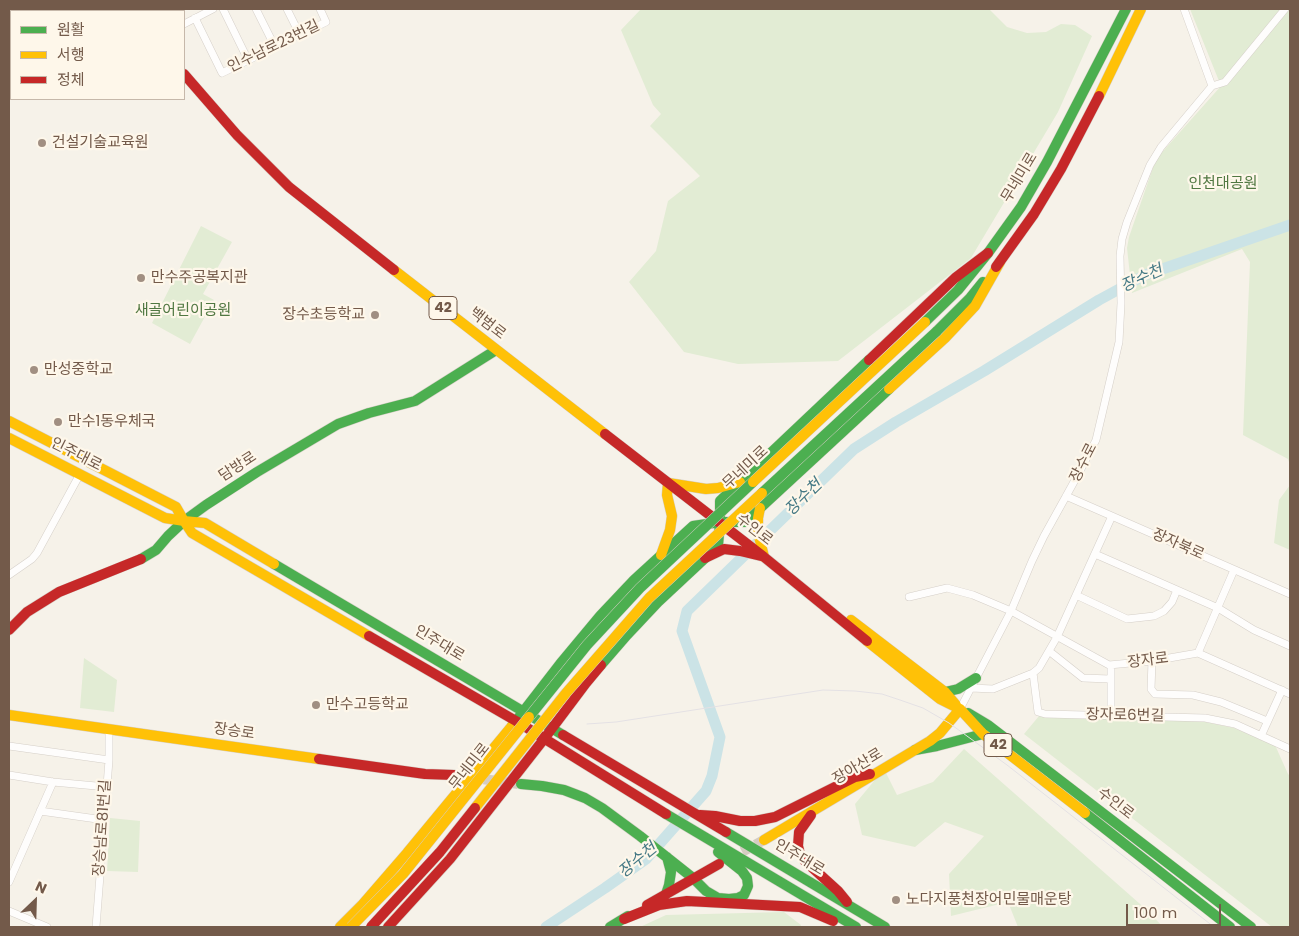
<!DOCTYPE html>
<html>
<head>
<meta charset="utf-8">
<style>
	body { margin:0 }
	#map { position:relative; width:1299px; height:936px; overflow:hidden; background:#f6f2e9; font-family:Poppins,"Noto Sans KR",sans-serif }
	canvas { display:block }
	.frame { position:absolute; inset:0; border:10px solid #735a4a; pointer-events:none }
	.legend { position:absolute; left:10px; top:10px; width:175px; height:90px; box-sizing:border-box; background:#fef7ea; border:1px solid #c6b8aa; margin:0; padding:6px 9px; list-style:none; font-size:15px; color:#735a4a }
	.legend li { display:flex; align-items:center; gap:10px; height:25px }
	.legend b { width:25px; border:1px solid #c6b8aa }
	.north { position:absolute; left:10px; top:876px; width:50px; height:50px; -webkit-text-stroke:4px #fef7ea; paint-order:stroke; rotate:24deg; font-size:14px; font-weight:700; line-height:20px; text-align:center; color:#735a4a }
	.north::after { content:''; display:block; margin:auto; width:18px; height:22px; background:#735a4a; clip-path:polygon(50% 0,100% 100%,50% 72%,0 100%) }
	.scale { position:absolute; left:1126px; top:904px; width:95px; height:22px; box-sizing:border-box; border:2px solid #735a4a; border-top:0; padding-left:6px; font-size:15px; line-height:18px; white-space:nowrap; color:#735a4a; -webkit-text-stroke:4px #fef7ea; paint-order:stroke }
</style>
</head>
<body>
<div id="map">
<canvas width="1299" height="936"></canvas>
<div class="frame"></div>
<ul class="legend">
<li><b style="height:6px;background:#4caf50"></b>원활</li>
<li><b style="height:6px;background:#ffc107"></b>서행</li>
<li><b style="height:6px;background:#c62828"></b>정체</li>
</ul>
<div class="north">N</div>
<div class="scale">100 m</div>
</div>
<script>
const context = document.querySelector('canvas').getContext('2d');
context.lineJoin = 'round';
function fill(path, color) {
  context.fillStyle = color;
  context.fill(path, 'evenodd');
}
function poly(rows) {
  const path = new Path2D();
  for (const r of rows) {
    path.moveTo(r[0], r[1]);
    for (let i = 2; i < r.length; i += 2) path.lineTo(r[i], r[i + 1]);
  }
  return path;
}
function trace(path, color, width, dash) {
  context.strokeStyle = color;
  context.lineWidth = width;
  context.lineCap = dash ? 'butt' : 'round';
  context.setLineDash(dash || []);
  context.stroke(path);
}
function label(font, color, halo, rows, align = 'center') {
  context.font = font + ' Poppins,"Noto Sans KR",sans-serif';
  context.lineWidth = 4.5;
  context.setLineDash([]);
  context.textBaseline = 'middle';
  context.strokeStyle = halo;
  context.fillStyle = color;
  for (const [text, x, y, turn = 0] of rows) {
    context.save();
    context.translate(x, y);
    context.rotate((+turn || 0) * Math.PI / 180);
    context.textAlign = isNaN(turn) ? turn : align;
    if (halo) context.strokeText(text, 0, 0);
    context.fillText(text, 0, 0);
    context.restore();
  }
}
fill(poly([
	[641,9,989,9,1007,27,1027,33,1046,32,1061,24,1075,25,1092,36,1058,112,971,258,838,361,738,364,684,352,629,282,656,251,668,201,700,176,650,126,661,114,653,105,621,30],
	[1190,9,1290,9,1290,465,1288,459,1243,435,1250,262,1242,249,1132,293,1127,248,1129,237,1156,159,1221,86],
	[201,226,232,242,203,294,214,300,190,344,152,323],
	[1290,485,1290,550,1274,543,1279,500],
	[84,658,117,680,114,712,80,708],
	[1039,716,1201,721,1234,728,1275,745,1288,774,1290,776,1290,927,1272,927,1024,734],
	[964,749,1148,911,1163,927,1018,927,1008,902,951,916,949,874,984,836,945,822,915,847,862,835,855,804,884,769,897,795,933,782],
	[110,818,140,821,138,872,107,871],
	[784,912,801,925,800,927,640,927,666,915]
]), '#e2ecd4');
trace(poly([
	[546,927,605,888,646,859,706,791,712,776,720,737,682,631,687,611,854,449,896,422,984,371,1099,300,1145,275,1290,225]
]), '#cbe3e6', 11);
trace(poly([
	[454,775,518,784],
	[729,859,764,840]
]), '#d5ccc1', 10, [10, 5]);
const street = poly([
	[176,9,178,11],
	[223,9,248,60],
	[256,9,275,47],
	[287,9,300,35],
	[195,18,222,73,326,22,320,9],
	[184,24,213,9],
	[1212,86,1225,82,1285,9],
	[1066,496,1290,594],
	[1112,516,1057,637,1039,668,1033,673,1038,712,1045,714,1205,718,1235,724,1290,749],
	[1095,554,1218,608,1254,630,1290,646],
	[9,575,32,559,37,553,80,474],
	[1076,595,1127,619,1154,616,1164,611,1172,602,1177,590],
	[909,597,947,588,973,595,1011,611,1109,665,1152,661,1198,653,1290,694],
	[1049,651,1083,678,1110,679],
	[1198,653,1234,570],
	[1152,661,1151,689,1155,694,1193,695,1221,702,1267,721],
	[971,688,993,689,1033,673],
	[960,709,1011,611,1032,561,1044,536,1080,471,1096,440,1119,342,1121,303,1120,256,1122,239,1127,222,1150,165,1161,147,1212,86,1184,9],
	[1111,716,1111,665],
	[1261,736,1282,690],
	[9,746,109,760],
	[9,775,53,782,107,787],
	[40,811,104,820],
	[9,882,53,782],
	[9,911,47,927],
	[96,927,109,760,109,729]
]);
const fast = poly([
	[137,9,138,11],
	[925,322,958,290,988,253,1021,207,1047,162,1126,9],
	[936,332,970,298,983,282],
	[141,559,156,550,168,536,184,521,206,505,257,472,338,424,369,413,415,401,496,350],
	[274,564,563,735],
	[601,665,627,635,658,602,718,546,720,522,745,522,889,389],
	[945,692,958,689,976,678],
	[968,713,988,725,1251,927],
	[512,726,560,664,600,616,634,580,693,526,720,522,720,501,869,360],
	[915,750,937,746,983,734],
	[521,784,542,786,564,790,585,798,602,808,640,836,693,878,706,891,718,898,729,899,738,898,744,895,748,886,747,878,742,871,718,852],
	[1085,813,1230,927],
	[666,814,856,927],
	[726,832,885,927],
	[666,894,669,885,671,872,667,857],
	[610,927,628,916]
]);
const slow = poly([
	[1099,96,1141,9],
	[394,270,605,434],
	[889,389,945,338,975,306,1000,262],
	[9,421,176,507,184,521,205,523,274,564],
	[9,438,165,518,184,521,192,533,369,636],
	[760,508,758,518,758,532,764,557],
	[661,555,670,530,672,516,667,495,668,483,706,489,718,488,740,482],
	[851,620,945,692,956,705],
	[867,641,940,699,960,709,983,734,1085,813],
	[9,715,319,759],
	[764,840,930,741,940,733,960,709],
	[340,927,362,905,407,853,512,726]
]);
const jam = poly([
	[184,74,237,135,289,187,394,270],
	[996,267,1034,214,1061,169,1099,96],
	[869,360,955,278,988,253],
	[605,434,764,557,867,641],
	[705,558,724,549,740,551,761,556],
	[9,630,27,612,59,592,141,559],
	[369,636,516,721,666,814],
	[563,735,726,832],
	[319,759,425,774,454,775],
	[700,815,715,816,740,821,755,821,775,817,855,777,870,774],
	[811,815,799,832,798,846,800,854,805,861,838,891,847,902],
	[647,905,719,864],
	[624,919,659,905,687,901,800,907,833,921],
	[388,927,450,859,544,739,586,683,601,665]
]);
trace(street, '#d5cfc8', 8);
trace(fast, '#d5cec6', 11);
trace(slow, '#d5cec6', 11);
trace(jam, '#d5cec6', 11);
trace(street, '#fefdfc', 7);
trace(fast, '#4caf50', 10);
trace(slow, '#ffc107', 10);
trace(jam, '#c62828', 10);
trace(poly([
	[587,724,616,722,823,690,855,691,882,694,900,700,923,708,949,723,1007,765,1214,927]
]), '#e4e1e4', 1);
const fastBridge = poly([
	[762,493,936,332],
	[529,717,587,645,640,588,753,482]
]);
const slowBridge = poly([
	[753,482,925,322],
	[475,808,566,693,649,598,762,493],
	[351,927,403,874,529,717]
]);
const jamBridge = poly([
	[371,927,440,852,475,808]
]);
trace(fastBridge, '#d5cec6', 11, []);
trace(slowBridge, '#d5cec6', 11, []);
trace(jamBridge, '#d5cec6', 11, []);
trace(fastBridge, '#4caf50', 10);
trace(slowBridge, '#ffc107', 10);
trace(jamBridge, '#c62828', 10);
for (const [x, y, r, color] of [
	[42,143,5,"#a18f82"],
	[141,278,5,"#a18f82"],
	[375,315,5,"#a18f82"],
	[34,370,5,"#a18f82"],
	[58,422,5,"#a18f82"],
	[316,705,5,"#a18f82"],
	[896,900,5,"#a18f82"]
]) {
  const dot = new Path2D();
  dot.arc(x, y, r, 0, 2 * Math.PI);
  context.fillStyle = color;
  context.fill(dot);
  trace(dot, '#fef7ea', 2);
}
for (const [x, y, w] of [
	[443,308,28],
	[998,745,28]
]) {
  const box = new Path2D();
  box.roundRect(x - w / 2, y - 11.5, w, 23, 4);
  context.fillStyle = '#fef7ea';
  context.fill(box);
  trace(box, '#735a4a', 1);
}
label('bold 14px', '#735a4a', null, [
	["42",443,308],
	["42",998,745]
]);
label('15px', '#735a4a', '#fef7ea', [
	["인수남로23번길",274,47,-26],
	["무네미로",1020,178,-59],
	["백범로",487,324,38],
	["인주대로",76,455,27],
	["장수로",1084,463,-63],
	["담방로",238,467,-33],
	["무네미로",746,468,-43],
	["수인로",754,530,38],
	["장자북로",1178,545,24],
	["인주대로",439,644,31],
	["장자로",1148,661,-7],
	["장자로6번길",1125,716,1],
	["장승로",234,732,8],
	["무네미로",470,767,-52],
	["장아산로",858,767,-31],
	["수인로",1115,804,38],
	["장승남로81번길",103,828,-86],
	["인주대로",799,858,31]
]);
label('15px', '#735a4a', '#fef7ea', [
	["건설기술교육원",52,143],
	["만수주공복지관",151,278],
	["장수초등학교",365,315,"right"],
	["만성중학교",44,370],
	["만수1동우체국",68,422],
	["만수고등학교",326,705],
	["노다지풍천장어민물매운탕",906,900]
], 'left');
label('15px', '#517842', '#fef7ea', [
	["인천대공원",1223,184],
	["새골어린이공원",183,311]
]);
label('italic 16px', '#457985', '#fef7ea', [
	["장수천",1142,279,-24],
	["장수천",804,498,-44],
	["장수천",638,861,-40]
]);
</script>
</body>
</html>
